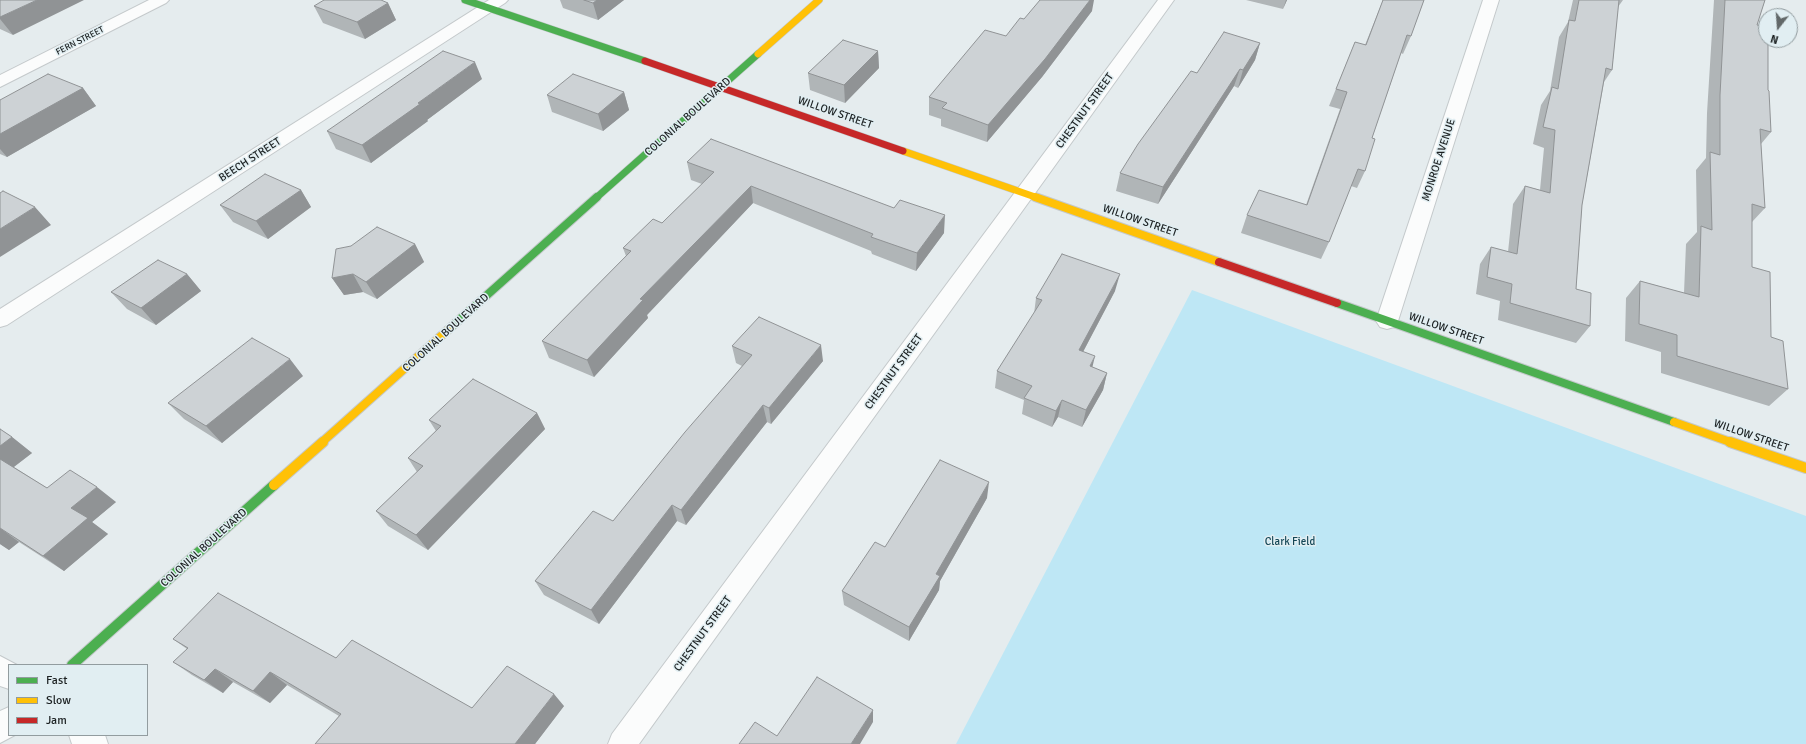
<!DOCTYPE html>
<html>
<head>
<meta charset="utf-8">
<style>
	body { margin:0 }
	#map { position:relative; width:1806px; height:744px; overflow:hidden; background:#e5ecee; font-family:Signika,sans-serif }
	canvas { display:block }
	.legend { position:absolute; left:8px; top:664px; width:140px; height:72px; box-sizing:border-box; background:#e1eef2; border:1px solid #929c9f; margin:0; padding:5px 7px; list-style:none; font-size:12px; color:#1c2122 }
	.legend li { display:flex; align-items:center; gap:8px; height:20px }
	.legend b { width:20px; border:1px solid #929c9f }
	.north { position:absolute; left:1758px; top:8px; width:40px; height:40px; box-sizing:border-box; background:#e1eef2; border:1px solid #929c9f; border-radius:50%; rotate:197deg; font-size:11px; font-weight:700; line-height:16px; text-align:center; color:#1c2122 }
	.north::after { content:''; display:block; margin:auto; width:14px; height:18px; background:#626869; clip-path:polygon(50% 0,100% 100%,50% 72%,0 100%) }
</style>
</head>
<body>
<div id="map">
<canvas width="1806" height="744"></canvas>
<ul class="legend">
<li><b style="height:5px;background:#4caf50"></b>Fast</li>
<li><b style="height:5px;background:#ffc107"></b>Slow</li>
<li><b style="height:5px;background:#c62828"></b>Jam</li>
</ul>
<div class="north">N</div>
</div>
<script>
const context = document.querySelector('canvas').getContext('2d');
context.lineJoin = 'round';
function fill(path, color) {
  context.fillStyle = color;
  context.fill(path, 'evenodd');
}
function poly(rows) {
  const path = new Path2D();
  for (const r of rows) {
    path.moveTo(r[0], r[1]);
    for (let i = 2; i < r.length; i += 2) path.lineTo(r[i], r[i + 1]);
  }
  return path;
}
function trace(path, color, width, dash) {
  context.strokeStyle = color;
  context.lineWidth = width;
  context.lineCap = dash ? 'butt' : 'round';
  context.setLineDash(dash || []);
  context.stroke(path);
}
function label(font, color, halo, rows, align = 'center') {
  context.font = font + ' Signika,sans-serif';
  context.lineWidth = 3;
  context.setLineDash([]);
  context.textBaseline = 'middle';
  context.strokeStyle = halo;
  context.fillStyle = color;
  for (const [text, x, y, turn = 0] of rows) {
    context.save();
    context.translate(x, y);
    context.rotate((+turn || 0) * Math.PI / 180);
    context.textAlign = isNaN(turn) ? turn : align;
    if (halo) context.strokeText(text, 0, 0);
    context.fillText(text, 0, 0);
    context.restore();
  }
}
fill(poly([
	[1192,290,1806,516,1806,744,956,744]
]), '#bee7f5');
const street = poly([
	[149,0,169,0,166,3,0,87,0,75,149,0],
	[489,0,508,0,505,3,7,325,0,327,0,309,489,0],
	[1158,0,1174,0,639,744,608,744,612,734,1158,0],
	[1483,0,1499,0,1398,321,1394,327,1387,329,1380,327,1376,321,1483,0],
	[0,656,17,665,9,665,9,689,0,686,0,656],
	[9,707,9,735,15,735,0,743,0,711,9,707],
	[69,735,105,735,108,744,72,744,69,735]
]);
const fastFar2 = poly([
	[465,0,645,61],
	[596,198,758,54]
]);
const fastFar1 = poly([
	[1337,303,1674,422],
	[450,328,597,197]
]);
const fast = poly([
	[72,665,274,485]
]);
const slowFar2 = poly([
	[758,54,819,0],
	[903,151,1038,198]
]);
const slowFar1 = poly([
	[1035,197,1219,262],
	[1674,422,1733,443],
	[321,443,450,328]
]);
const slow = poly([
	[1730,442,1806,468],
	[274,485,323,442]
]);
const jamFar1 = poly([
	[645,61,903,151]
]);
const jam = poly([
	[1219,262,1337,303]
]);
trace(street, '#c4c9cb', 2);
trace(fastFar2, '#c4c9cb', 8);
trace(fastFar1, '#c4c9cb', 10);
trace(fast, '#c4c9cb', 12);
trace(slowFar2, '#c4c9cb', 8);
trace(slowFar1, '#c4c9cb', 10);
trace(slow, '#c4c9cb', 12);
trace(jamFar1, '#c4c9cb', 8);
trace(jam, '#c4c9cb', 10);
fill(street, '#fbfcfc');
trace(fastFar2, '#4caf50', 7);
trace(fastFar1, '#4caf50', 8);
trace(fast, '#4caf50', 10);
trace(slowFar2, '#ffc107', 7);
trace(slowFar1, '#ffc107', 8);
trace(slow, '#ffc107', 10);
trace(jamFar1, '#c62828', 7);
trace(jam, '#c62828', 8);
fill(poly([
	[0,0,13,35,0,29],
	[560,0,624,0,598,20,563,8],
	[1246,0,1287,0,1283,9],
	[1383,0,1424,0,1411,36,1403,54,1401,53,1372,138,1365,171,1357,188,1351,186,1329,242,1321,259,1241,233,1247,215,1306,205,1340,109,1329,106,1355,42,1365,45],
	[1573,0,1623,0,1618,7,1612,70,1604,82,1582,205,1576,289,1590,326,1576,343,1498,320,1500,301,1476,294,1480,264,1491,247,1508,252,1513,204,1525,186,1540,190,1544,148,1533,144,1541,105,1550,91,1559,37,1568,22],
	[1714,0,1765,0,1757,25,1768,90,1771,132,1761,144,1765,208,1752,222,1752,267,1771,337,1788,389,1769,406,1661,373,1661,352,1625,341,1626,298,1640,281,1684,293,1686,244,1697,232,1696,170,1706,158,1707,113],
	[388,3,396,20,365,39,323,23,314,6],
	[1092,11,1042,77,987,142,941,126,941,119,929,115,929,97,1006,36,1024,19],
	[1260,43,1255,60,1238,88,1234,86,1158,204,1116,191,1120,173,1197,73],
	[878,51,879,68,845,103,810,90,808,73],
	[482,79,427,120,428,121,371,163,336,149,327,131],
	[83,88,96,106,7,157,0,154,0,100],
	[624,92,629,110,603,131,552,112,547,95],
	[687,162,944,233,916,271,872,254,871,251,753,203,647,315,648,318,594,377,549,358,542,341,626,256,623,248,662,223,702,184,691,180],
	[301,190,311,207,268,239,233,222,220,205],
	[415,244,424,262,377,299,363,292,344,295,332,278],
	[187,274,201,291,156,325,127,309,111,292],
	[1115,291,1083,352,1092,367,1107,373,1103,390,1082,427,1058,417,1052,427,1022,414,1024,400,995,388,997,371,1034,314,1036,298],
	[732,346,823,361,771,424,767,422,686,525,677,521,599,624,544,595,535,581,613,521,742,366,736,363],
	[303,376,222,443,184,419,168,403],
	[537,413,545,429,428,550,388,526,376,511,417,472,408,458,436,431,429,420],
	[0,429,12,437,32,453,14,467,47,488,116,502,92,522,108,534,64,571,19,542,9,550,0,544],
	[987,498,940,581,939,590,909,641,844,605,842,591,885,547],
	[173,639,336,658,472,708,564,706,535,744,315,744,339,716,287,685,270,703,233,682,223,693,192,675,173,662,187,649]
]), '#b0b5b7');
fill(poly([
	[37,0,84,0,13,35,0,19,0,17],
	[597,0,624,0,598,20,593,3],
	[1090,0,1094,0,1092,11,1042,77,987,142,988,125],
	[1286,0,1287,0,1283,9],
	[388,3,396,20,365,39,357,22],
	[1260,43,1255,60,1238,88,1243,70],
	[878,51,879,68,845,103,844,85],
	[475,62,482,79,427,120,428,121,371,163,362,145,418,103],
	[1240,69,1234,86,1158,204,1163,187],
	[83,88,96,106,7,157,0,149,0,134],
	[624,92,629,110,603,131,598,114],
	[751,186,753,203,647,315,648,318,594,377,587,360,640,299],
	[301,190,311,207,268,239,256,221],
	[35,207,51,225,0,257,0,229],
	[945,215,944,233,916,271,917,253],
	[415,244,424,262,377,299,366,282],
	[187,274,201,291,156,325,141,308],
	[353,274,363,292,344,295,332,278],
	[1120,274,1115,291,1075,367,1079,350],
	[821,345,823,361,771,424,769,408],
	[1095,356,1091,373,1090,366],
	[290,359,303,376,222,443,206,426],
	[1107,373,1103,390,1082,427,1086,410],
	[1062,400,1058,417,1052,427,1056,411],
	[763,405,767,422,686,525,681,510],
	[537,413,545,429,428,550,416,535],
	[12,437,32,453,11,469,0,460,0,446],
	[989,482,987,498,940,581,939,590,909,641,909,627,936,574],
	[97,487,116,502,92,522,108,534,64,571,43,556,71,508],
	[672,505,677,521,599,624,591,610],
	[0,528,19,542,9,550,0,544],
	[215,669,233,682,223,693,204,680],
	[270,672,287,685,270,703,253,691],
	[554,694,564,706,535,744,515,744],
	[873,710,873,722,860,744,851,744]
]), '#909395');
const building = poly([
	[0,0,37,0,0,17,0,0],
	[324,0,381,0,388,3,357,22,314,6,324,0],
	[584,0,597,0,593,3,584,0],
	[1040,0,1090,0,1045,59,988,125,942,108,947,103,929,97,985,30,1006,36,1020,18,1024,19,1040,0],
	[1383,0,1424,0,1411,36,1407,35,1372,138,1375,139,1365,171,1358,169,1329,242,1247,215,1259,190,1307,205,1347,92,1336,89,1355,42,1366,45,1383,0],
	[1579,0,1619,0,1612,70,1606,68,1582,205,1576,289,1591,293,1590,326,1510,303,1512,284,1487,277,1491,247,1517,254,1525,186,1550,193,1555,130,1543,127,1552,87,1558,89,1569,20,1575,21,1579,0],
	[1725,0,1765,0,1757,25,1766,27,1766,40,1768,40,1768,90,1769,91,1771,132,1760,129,1765,208,1752,204,1752,267,1770,272,1771,337,1783,341,1788,389,1677,356,1677,335,1639,324,1640,281,1699,297,1701,226,1712,230,1710,152,1720,155,1720,95,1725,0],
	[1224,32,1260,43,1243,70,1240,69,1163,187,1120,173,1138,144,1191,71,1197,73,1224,32],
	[843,40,878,51,844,85,808,73,843,40],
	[443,51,475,62,418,103,420,104,362,145,327,131,443,51],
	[48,74,83,88,0,134,0,100,48,74],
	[573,74,624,92,598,114,547,95,573,74],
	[711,139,894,208,900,200,945,215,917,253,871,237,873,234,751,186,640,299,643,300,587,360,542,341,631,251,623,248,653,219,662,223,714,172,687,162,711,139],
	[265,174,301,190,256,221,220,205,265,174],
	[3,191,35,207,0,229,0,193,3,191],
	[377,227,415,244,366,282,353,274,332,278,336,249,351,246,377,227],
	[1062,254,1120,274,1079,350,1095,356,1090,366,1107,373,1086,410,1062,400,1056,411,1024,398,1032,386,997,371,1042,300,1036,298,1062,254],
	[158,260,187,274,141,308,111,292,158,260],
	[759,317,821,345,769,408,763,405,681,510,672,505,591,610,535,581,593,511,613,521,685,432,752,355,732,346,759,317],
	[252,338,290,359,206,426,168,403,252,338],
	[473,379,537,413,416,535,376,511,423,466,408,458,441,426,429,420,473,379],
	[0,429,12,437,0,446,0,429],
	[0,459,47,488,70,470,97,487,71,508,88,518,43,556,0,528,0,459],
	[940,460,989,482,936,574,940,576,909,627,842,591,875,542,885,547,940,460],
	[218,593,336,658,352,640,472,708,507,666,554,694,515,744,315,744,341,714,270,672,253,691,215,669,204,680,173,662,188,648,173,639,218,593],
	[817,677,873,710,851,744,739,744,755,722,777,736,817,677]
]);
fill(building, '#cdd2d5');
trace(building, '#909395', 1);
label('9px', '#1c2122', '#e1eef2', [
	["FERN STREET",80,41,-27]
]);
label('11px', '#1c2122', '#e1eef2', [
	["CHESTNUT STREET",1085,111,-54],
	["WILLOW STREET",835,113,19],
	["COLONIAL BOULEVARD",688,117,-42],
	["BEECH STREET",250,160,-33],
	["MONROE AVENUE",1439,160,-72],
	["WILLOW STREET",1140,221,19],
	["WILLOW STREET",1446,329,19],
	["COLONIAL BOULEVARD",446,333,-42],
	["CHESTNUT STREET",894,372,-54],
	["WILLOW STREET",1751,436,19],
	["COLONIAL BOULEVARD",204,548,-42],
	["CHESTNUT STREET",703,634,-54]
]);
label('11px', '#144757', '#e1eef2', [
	["Clark Field",1290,542]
]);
</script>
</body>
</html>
